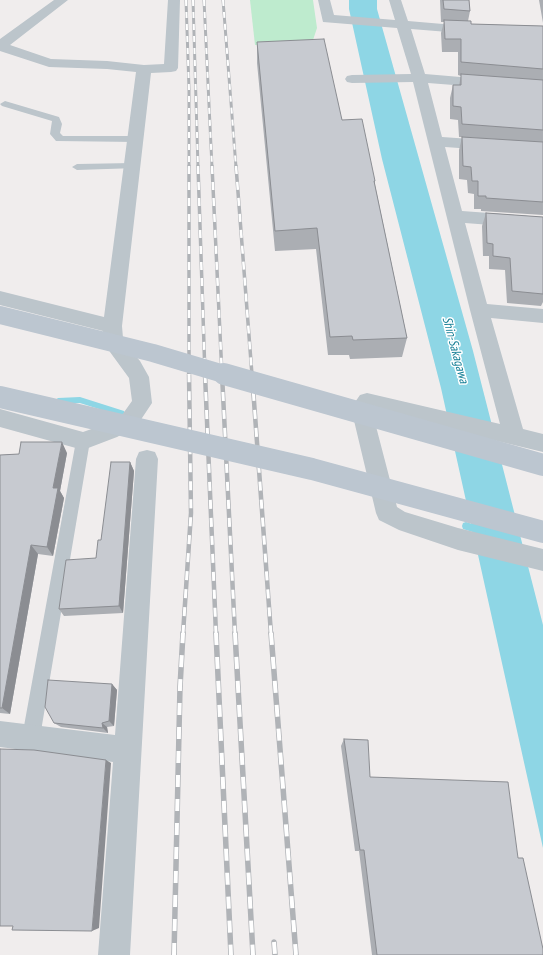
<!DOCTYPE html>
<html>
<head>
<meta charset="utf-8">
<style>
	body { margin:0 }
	canvas { display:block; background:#f0eded }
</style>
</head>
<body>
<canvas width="543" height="955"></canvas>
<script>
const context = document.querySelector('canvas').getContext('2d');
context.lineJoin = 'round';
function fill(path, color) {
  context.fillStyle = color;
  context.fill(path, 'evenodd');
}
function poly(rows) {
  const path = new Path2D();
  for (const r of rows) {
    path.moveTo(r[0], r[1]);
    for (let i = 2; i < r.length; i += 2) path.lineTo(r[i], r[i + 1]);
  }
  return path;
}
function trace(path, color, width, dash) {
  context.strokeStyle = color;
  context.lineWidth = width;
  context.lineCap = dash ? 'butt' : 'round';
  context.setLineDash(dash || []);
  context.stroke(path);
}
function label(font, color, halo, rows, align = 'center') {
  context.font = font + ' "PT Sans Narrow",sans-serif';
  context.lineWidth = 3;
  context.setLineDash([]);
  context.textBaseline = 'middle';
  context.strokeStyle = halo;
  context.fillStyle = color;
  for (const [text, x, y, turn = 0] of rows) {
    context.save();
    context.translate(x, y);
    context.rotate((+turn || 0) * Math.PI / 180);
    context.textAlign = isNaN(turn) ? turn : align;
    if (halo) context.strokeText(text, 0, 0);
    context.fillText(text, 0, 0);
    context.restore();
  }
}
fill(poly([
	[250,0,313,0,317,28,312,43,255,45]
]), '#beebce');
fill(poly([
	[349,0,377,0,377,9,473,351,543,625,543,848,441,388,382,159,349,9]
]), '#8ed6e5');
fill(poly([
	[80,397,124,411,125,413,121,416,80,403,58,404,54,401,58,398,80,397],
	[466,522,485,528,486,531,485,534,482,535,463,529,462,526,463,523,466,522]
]), '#8ed6e5');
fill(poly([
	[5,101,59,117,62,124,60,133,63,136,136,136,141,139,136,142,56,141,50,134,52,121,2,106,0,104,5,101],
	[133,163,138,166,137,168,77,170,72,167,77,164,133,163],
	[83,435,88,437,90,441,40,737,37,743,31,746,25,743,22,737,76,441,78,437,83,435]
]), '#bcc5cb');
fill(poly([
	[54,0,68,0,10,45,51,59,107,61,144,65,164,64,168,0,180,0,178,68,176,71,171,72,151,73,122,326,123,338,125,343,140,361,149,377,152,403,136,427,117,437,83,450,0,427,0,409,83,432,103,425,122,415,132,401,129,378,110,352,103,338,103,331,0,305,0,291,104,317,136,72,107,69,49,67,0,51,0,39,54,0],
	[318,0,330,0,334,15,395,20,389,0,401,0,408,21,478,27,480,30,478,33,473,34,411,29,425,74,543,84,543,92,428,83,442,137,543,144,543,154,445,147,462,211,543,217,543,229,465,223,487,304,543,309,543,323,491,318,523,429,543,434,543,452,372,411,397,507,405,512,458,528,543,549,543,571,458,550,399,530,379,520,376,513,351,408,360,395,367,393,500,424,470,310,413,82,352,83,347,82,345,79,347,76,352,75,411,74,397,28,323,22,318,0],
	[147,450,155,452,158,459,130,955,98,955,113,762,0,747,0,721,115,735,136,459,139,452,147,450]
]), '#bcc5cb');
const railFar3 = poly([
	[186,0,189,89,189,167],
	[193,0,198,167],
	[204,0,212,167],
	[223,0,236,167]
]);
const railFar2 = poly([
	[189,166,189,375],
	[198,166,205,375],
	[212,166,222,375],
	[236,166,252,375]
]);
const railFar1 = poly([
	[205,374,216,634],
	[222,374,235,634],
	[252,374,271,634],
	[183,634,191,513,189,374]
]);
const rail = poly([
	[216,633,231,955],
	[235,633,253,955],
	[271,633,296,955],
	[274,942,275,955],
	[174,955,180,687,183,633]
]);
trace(railFar3, '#b0b3b7', 3);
trace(railFar2, '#b0b3b7', 3.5);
trace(railFar1, '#b0b3b7', 4.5);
trace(rail, '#b0b3b7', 5.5);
trace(railFar3, '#fff', 2, [6]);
trace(railFar2, '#fff', 2.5, [8]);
trace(railFar1, '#fff', 3, [9]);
trace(rail, '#fff', 4, [12]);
trace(poly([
	[0,315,153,353,227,375]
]), '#bcc6d0', 18);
trace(poly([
	[224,374,543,465],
	[0,397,312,469,543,532]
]), '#bcc6d0', 22);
fill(poly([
	[440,0,469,0,470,11,468,21,471,24,543,26,543,215,481,211,481,209,474,209,474,194,468,193,467,180,459,179,459,150,462,137,459,137,458,120,450,119,450,98,453,85,459,85,461,76,458,75,458,52,442,52,441,33,444,22,441,22],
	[539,0,543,0,543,23],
	[257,42,375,181,375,185,407,338,402,357,350,359,349,355,328,355,316,249,275,251,257,63],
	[486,213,543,217,543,302,541,306,507,303,505,270,489,269,489,256,483,256,482,226],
	[67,453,60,491,64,498,53,556,38,554,10,714,0,713,0,455],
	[130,462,134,471,123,613,64,616,59,609,96,558,101,540],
	[112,684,117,690,114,726,107,727,108,733,61,727,54,723],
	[344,739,370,777,518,858,543,955,372,955,359,851,355,851,341,746]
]), '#abaeb3');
fill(poly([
	[62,442,67,453,60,491,64,498,53,556,47,547,53,488],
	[130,462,134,471,123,613,119,606],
	[31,545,38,554,10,714,2,708],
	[112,684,117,690,114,726,109,721],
	[102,723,107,727,108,733,103,728],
	[106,760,111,763,99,928,92,931]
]), '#8b8d92');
const building = poly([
	[443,0,469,0,470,11,444,9,443,0],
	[444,20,471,21,471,24,543,26,543,69,461,62,461,39,445,39,444,20],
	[324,39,342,120,362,119,375,181,374,181,407,338,353,340,352,336,330,337,317,228,275,231,257,42,324,39],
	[461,74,543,80,543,130,462,124,461,107,453,106,453,85,461,85,461,74],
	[462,137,543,142,543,202,486,198,486,196,478,196,478,181,472,181,471,167,463,166,462,137],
	[486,213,543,217,543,294,512,291,510,258,493,256,493,244,487,243,486,213],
	[21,442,62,442,53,488,58,488,47,547,31,545,2,708,0,708,0,455,19,454,21,442],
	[111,462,130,462,119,606,59,609,66,560,96,558,98,540,101,540,111,462],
	[48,680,112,684,109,721,102,723,103,728,54,723,45,707,48,680],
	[344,739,368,740,370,777,508,782,518,858,523,858,543,949,543,955,377,955,364,850,360,850,344,739],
	[0,749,34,750,106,760,92,931,12,930,13,926,0,926,0,749]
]);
fill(building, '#c7cad0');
trace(building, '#8b8d92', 1);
label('italic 13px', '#167f96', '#fff', [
	["Shin-Sakagawa",455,350,75]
]);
</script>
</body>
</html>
